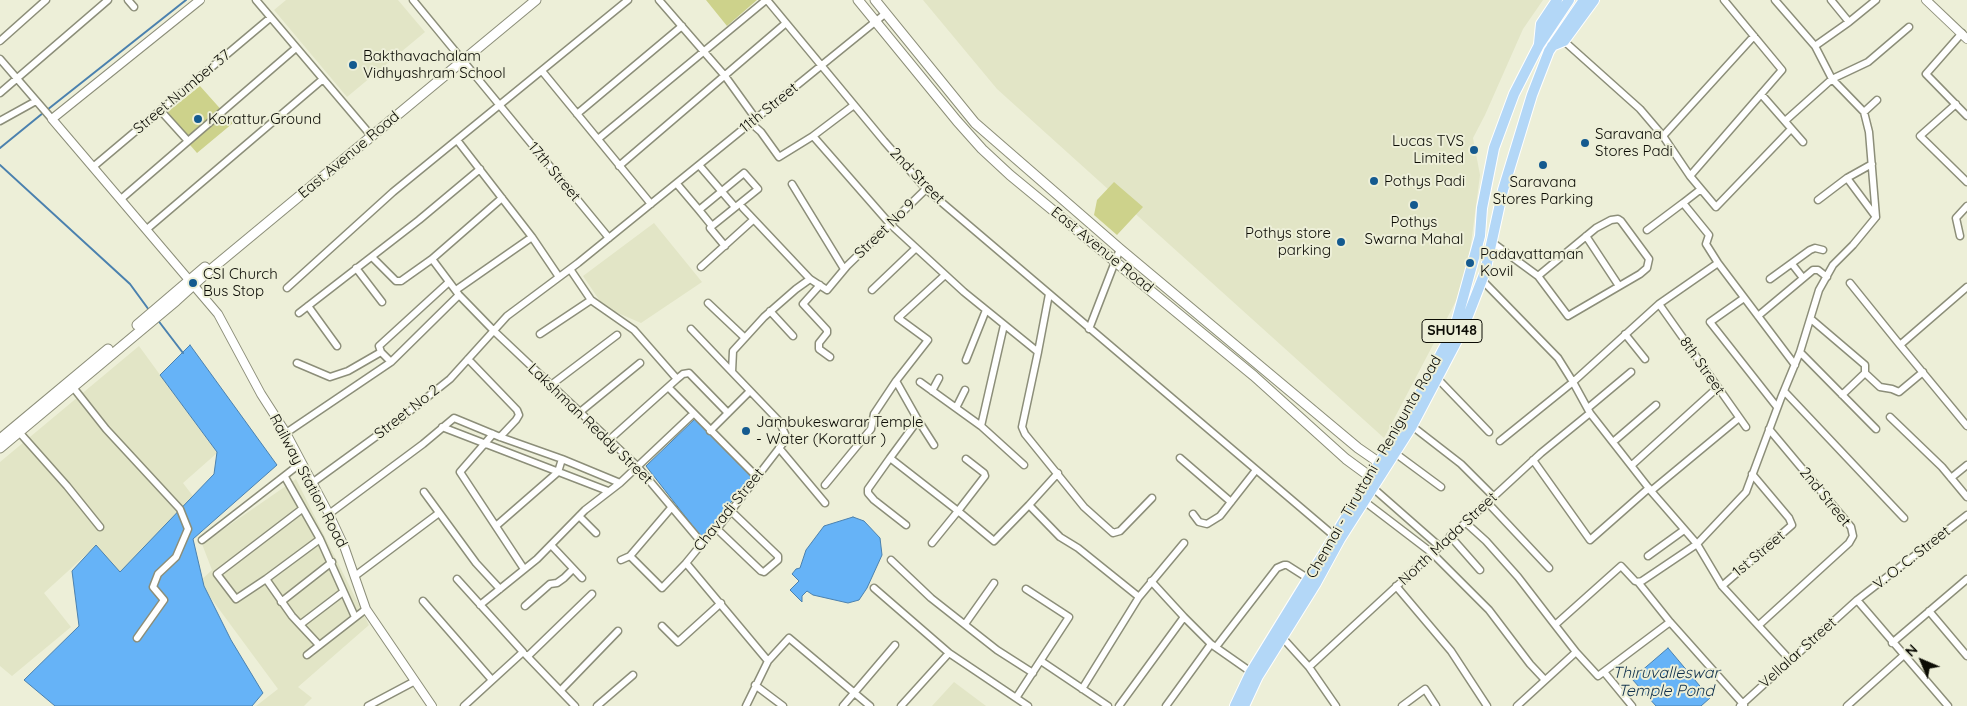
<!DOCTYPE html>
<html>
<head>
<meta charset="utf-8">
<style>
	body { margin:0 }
	#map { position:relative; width:1967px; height:706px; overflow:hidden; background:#edefd8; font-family:Quicksand,sans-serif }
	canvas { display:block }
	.north { position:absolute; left:1897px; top:636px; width:50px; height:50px; -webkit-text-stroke:4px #edefd8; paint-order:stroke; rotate:315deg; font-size:14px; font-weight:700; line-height:20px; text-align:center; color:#0c0c05 }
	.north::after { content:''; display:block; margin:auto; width:18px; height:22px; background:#0c0c05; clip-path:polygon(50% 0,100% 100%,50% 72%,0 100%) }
</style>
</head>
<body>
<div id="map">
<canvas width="1967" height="706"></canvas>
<div class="north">N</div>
</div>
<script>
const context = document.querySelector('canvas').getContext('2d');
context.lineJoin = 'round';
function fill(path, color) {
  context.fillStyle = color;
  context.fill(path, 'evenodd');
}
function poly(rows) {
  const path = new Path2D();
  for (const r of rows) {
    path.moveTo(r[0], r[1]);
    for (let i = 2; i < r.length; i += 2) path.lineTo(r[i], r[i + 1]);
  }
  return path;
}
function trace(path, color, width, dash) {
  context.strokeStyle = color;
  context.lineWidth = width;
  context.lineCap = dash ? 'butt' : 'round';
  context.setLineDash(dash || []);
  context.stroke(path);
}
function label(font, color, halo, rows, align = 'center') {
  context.font = font + ' Quicksand,sans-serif';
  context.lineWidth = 4;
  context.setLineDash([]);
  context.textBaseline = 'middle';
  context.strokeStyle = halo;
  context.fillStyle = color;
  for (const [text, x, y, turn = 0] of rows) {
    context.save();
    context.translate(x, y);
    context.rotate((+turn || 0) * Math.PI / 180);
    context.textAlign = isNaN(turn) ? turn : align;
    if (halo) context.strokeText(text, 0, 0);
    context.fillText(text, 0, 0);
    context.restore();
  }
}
fill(poly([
	[286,0,398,0,425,32,347,97,274,10],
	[923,0,1543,0,1523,29,1485,115,1473,138,1480,175,1466,282,1384,438,997,89],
	[654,223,702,282,641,323,604,307,583,276],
	[139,346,217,453,183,483,202,508,113,581,89,552,44,593,71,627,12,676,0,666,0,462],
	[296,479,369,625,298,687,312,698,304,706,256,706,278,689,199,582,212,570,202,544],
	[954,682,986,706,932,706]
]), '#e2e5c6');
fill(poly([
	[706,0,757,0,727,26],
	[200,86,233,123,197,153,164,115],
	[1114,182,1143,207,1117,235,1094,215,1097,200]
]), '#cdd28b');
const water = poly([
	[190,345,277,465,193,539,204,586,231,640,263,693,252,706,55,706,24,680,79,626,72,571,96,545,120,572,214,474,217,452,160,375,190,345],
	[697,417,753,475,702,538,646,466,697,417],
	[853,517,864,521,880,538,882,555,867,588,859,600,848,603,813,595,807,591,802,596,802,602,790,590,799,581,792,574,796,569,800,568,806,550,824,526,853,517],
	[1668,648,1710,698,1701,706,1656,706,1632,679,1668,648]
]);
fill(water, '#66b3f7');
trace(water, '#4b81ae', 1);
trace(poly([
	[47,110,186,0],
	[0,148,43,113],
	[0,165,130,284,149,310],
	[157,319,183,353]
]), '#4b81ae', 2);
const minor = poly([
	[128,0,134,7],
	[256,0,368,132],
	[413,0,609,238],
	[659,0,725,76,756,119],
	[767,0,884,141,926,189,1333,535],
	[1831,0,1849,22],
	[1962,33,1926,74,1967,116],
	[0,41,46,0],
	[1564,41,1640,109,1663,136,1690,176,1716,207,1791,129],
	[1815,46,1849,22,1876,0],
	[0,59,52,119],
	[542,71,651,204],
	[0,93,108,0],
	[1761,94,1803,142],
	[1956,104,1920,136,1967,182],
	[854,105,813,136,890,224,964,292,1038,352,1049,294],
	[160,110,188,141],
	[1864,112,1877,100],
	[577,114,682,26],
	[0,121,36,101],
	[1785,121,1832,79,1868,62,1909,27],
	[751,123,761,132,779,157,813,136],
	[1663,136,1754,36],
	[598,139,766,0],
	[457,140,532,237,559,277],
	[699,165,735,207],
	[619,166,786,23],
	[93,167,270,18],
	[1690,176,1782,70,1724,0],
	[1847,178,1876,217],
	[677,184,699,210,712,226,758,189,744,173,699,210],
	[792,184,844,269],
	[1701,189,1683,203,1709,235,1706,244,1718,263,1795,365],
	[121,199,296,48],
	[1818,200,1847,178,1872,164],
	[743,208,810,279,827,290,847,266,926,189],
	[710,228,725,246],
	[147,229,323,79],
	[1647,230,1683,203],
	[1586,236,1619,286],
	[1960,236,1956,218,1967,206],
	[1493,243,1538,276,1568,316,1640,274,1647,268,1649,259,1621,221,1618,219,1611,220,1596,228,1538,276],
	[372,257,396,281,401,281,432,259,502,198],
	[432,259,459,295,494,331,637,466,702,543],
	[1792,264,1803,278],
	[701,267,753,220],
	[356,268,382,302],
	[570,269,591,300,634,330,677,379,609,440],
	[1770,279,1810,250,1815,248,1823,250],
	[1482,280,1558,358,1573,382,1590,413,1651,491,1697,544,1722,586,1790,660],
	[1850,283,1900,345],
	[820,285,803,304,827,330,827,333,819,343,819,349,830,357],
	[1967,287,1900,345,1967,426],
	[287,288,393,192,628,0],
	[456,290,532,237],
	[872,290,916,248],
	[1744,298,1710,322,1777,407],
	[708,303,745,338],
	[1659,304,1746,427],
	[308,306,337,346],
	[770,311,793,336],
	[299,313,419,220,480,169],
	[1758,316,1813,270,1818,270,1827,277],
	[1811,319,1865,365,1865,373,1842,395],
	[691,329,732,372],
	[1089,329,1120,249],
	[540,334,591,300],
	[1625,334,1645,359],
	[1038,352,1022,427,1025,434,1084,507,1113,533,1120,531,1152,498],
	[1800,352,1876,429],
	[468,359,517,410,519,415,516,420,500,437],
	[966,360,986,310],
	[391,362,381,352,379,346,449,282],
	[297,363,330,377,348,371,381,352],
	[1865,373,1880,387,1892,389,1899,392,1923,372],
	[677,379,683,374,689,373,728,413],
	[1438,379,1489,432],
	[920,382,981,426,1024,465],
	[551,385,617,335],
	[72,386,106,429,180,509,188,529,176,557,158,574,153,587,164,600,137,638],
	[669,388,757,477],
	[932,391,939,378],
	[1784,391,1904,518],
	[956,408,965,390],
	[1588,408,1631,372],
	[580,412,640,363],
	[1890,417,1942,467,1967,497],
	[918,420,896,381,928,340,898,318,945,275],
	[981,426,1004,325],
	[1412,426,1461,464,1494,497],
	[442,427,608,491],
	[710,431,750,391],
	[19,432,67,486,100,527],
	[286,433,391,362,459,295],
	[493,434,460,472,524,569],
	[1500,441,1573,382,1659,304,1718,263],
	[1613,442,1656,405],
	[779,448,825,503],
	[1395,453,1441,487],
	[890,458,868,489,868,493,874,500,906,525],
	[1180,458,1231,502],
	[966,459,984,473,985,476,958,511,994,541,1029,505],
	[1533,460,1590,540,1649,488],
	[1632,465,1717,388],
	[1058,473,1029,505,1060,537,1078,548,1139,597],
	[285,477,320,539,355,617],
	[1951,478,1967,465],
	[312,483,400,419,450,379,507,316,578,263,886,13],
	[825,485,871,429,874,414,896,381],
	[1373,488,1439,546],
	[1651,491,1739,418],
	[424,492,476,563,500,589],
	[1364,501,1432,553,1489,610,1530,664,1545,680],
	[1487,502,1549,568],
	[302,509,217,574,236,599,266,579,320,539],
	[329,514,423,444,454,418,500,437,562,459,620,483,693,414],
	[1193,514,1199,522,1207,524,1220,516,1256,470],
	[579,516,596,533],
	[1465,522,1486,541,1518,577,1555,625],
	[496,526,558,472,562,459],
	[717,529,761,571,764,572,778,560,778,556,731,511],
	[1450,536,1480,570],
	[202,540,301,463],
	[932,543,958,511,890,458,918,420,934,445],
	[551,545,582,578],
	[630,556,662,588,686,563],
	[1648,556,1684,530],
	[621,560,630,556,671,508],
	[891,560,931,598,997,650,1033,673],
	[355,576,439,513],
	[266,579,292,616,319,645],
	[457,579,523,652,464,706],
	[1151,581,1184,617],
	[1638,582,1670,622,1744,705],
	[1396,586,1451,651,1487,706],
	[1722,586,1792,525,1789,518,1752,474],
	[874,588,949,653,1028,706],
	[1857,600,1948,706],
	[423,601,492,680],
	[281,602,332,562],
	[480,605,537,559,585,510,620,483],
	[525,606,550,584,557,583,564,578,573,569],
	[1929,611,1967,656],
	[301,624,343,592],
	[965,624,994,583],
	[1759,625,1849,543,1853,536,1851,527,1769,429],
	[662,626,678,642,721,603],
	[1280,635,1309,667,1336,706],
	[1892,643,1967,579],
	[1216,647,1277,568,1284,565,1287,565,1309,579],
	[1576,652,1598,676,1670,622],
	[307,655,366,609],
	[526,655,575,706],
	[528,656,592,594],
	[768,661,789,638,870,706],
	[1041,661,1108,706],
	[1309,667,1541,453,1590,413],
	[1604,672,1632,706],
	[755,685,783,706],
	[1082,689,1139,597,1184,543],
	[561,690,618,631],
	[1016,698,1069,617,1026,589],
	[368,706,415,681],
	[597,706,633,675],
	[746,706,768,661,686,563,709,535,717,529,787,438,779,421,732,372,733,351,764,317,796,289,810,279],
	[843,706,895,645],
	[901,706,949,653],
	[1119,706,1184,617,1211,644,1251,672],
	[1166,706,1211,644],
	[1402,706,1425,689,1436,706],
	[1517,706,1576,652,1555,625,1621,566,1635,581,1638,582,1642,581,1697,544,1746,492,1781,398,1800,352,1819,290,1833,265,1853,245,1876,217,1869,132,1864,112,1832,79,1815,46,1775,0],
	[1740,706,1857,600,1967,515],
	[1847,706,1904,655]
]);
const tertiary = poly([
	[200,0,52,119,218,314,261,394,286,433,329,514,344,546,366,609,432,706],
	[1926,0,1967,39]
]);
const secondary = poly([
	[858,0,957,121,982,149,1010,175,1254,376,1346,459,1376,481],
	[875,0,975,123,1120,249,1358,448,1384,466],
	[137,325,205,267],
	[0,439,108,349],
	[0,448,176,301,209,271,536,0]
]);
const primary = poly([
	[1539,44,1541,24,1557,0],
	[1552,46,1564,41,1594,0],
	[1235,706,1251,672,1407,418,1455,327,1480,236,1482,208,1494,148,1514,94,1539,45,1569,0],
	[1244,706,1258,676,1316,583,1340,539,1412,426,1462,331,1485,272,1503,190,1532,95,1549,51,1584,0]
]);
trace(minor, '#8c8e79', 9);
trace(tertiary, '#8c8e79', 10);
trace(secondary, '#8c8e79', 11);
trace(primary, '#fff', 12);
trace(minor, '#fff', 6);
trace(tertiary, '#fff', 8);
trace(secondary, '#fff', 9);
trace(primary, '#b3d7f7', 10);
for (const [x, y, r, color] of [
	[353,65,5,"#145a8f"],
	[198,119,5,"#145a8f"],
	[1585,143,5,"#145a8f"],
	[1474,150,5,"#145a8f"],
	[1543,165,5,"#145a8f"],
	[1374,181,5,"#145a8f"],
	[1414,205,5,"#145a8f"],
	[1341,242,5,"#145a8f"],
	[1470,263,5,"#145a8f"],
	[193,283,5,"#145a8f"],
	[746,431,5,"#145a8f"]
]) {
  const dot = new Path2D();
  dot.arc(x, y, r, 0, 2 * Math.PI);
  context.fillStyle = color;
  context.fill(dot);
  trace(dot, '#edefd8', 2);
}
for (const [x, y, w] of [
	[1452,331,60]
]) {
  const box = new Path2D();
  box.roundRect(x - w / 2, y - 11.5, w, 23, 4);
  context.fillStyle = '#edefd8';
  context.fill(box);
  trace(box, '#0c0c05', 1);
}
label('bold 14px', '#0c0c05', null, [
	["SHU148",1452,331]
]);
label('15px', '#0c0c05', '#edefd8', [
	["Bakthavachalam",363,56],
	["Vidhyashram School",363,73],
	["Korattur Ground",208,119],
	["Saravana",1595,134],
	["Stores Padi",1595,151],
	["Lucas TVS",1464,141,"right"],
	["Limited",1464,158,"right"],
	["Pothys Padi",1384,181],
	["Saravana",1543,182,"center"],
	["Stores Parking",1543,199,"center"],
	["Pothys",1414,222,"center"],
	["Swarna Mahal",1414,239,"center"],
	["Pothys store",1331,233,"right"],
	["parking",1331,250,"right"],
	["Padavattaman",1480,254],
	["Kovil",1480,271],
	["CSI Church",203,274],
	["Bus Stop",203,291],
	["Jambukeswarar Temple",756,422],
	["- Water (Korattur )",756,439]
], 'left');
label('15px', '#0c0c05', '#edefd8', [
	["Street Number 37",182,92,-40],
	["11th Street",769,108,-39],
	["East Avenue Road",349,155,-40],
	["17th Street",554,172,50],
	["2nd Street",917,176,46],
	["Street No 9",885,229,-44],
	["East Avenue Road",1102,250,39],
	["8th Street",1702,366,55],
	["Street No 2",407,412,-38],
	["Lakshman Reddy Street",590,424,44],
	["Chennai - Tiruttani - Renigunta Road",1374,467,-60],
	["Railway Station Road",308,481,62],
	["2nd Street",1825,497,51],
	["Chavadi Street",729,510,-51],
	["North Mada Street",1448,539,-43],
	["1st Street",1759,554,-40],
	["V. O. C. Street",1912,558,-38],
	["Vellalar Street",1798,653,-42]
]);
label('italic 16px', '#12324d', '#edefd8', [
	["Thiruvalleswar",1666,673],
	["Temple Pond",1666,691]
]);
</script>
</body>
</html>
